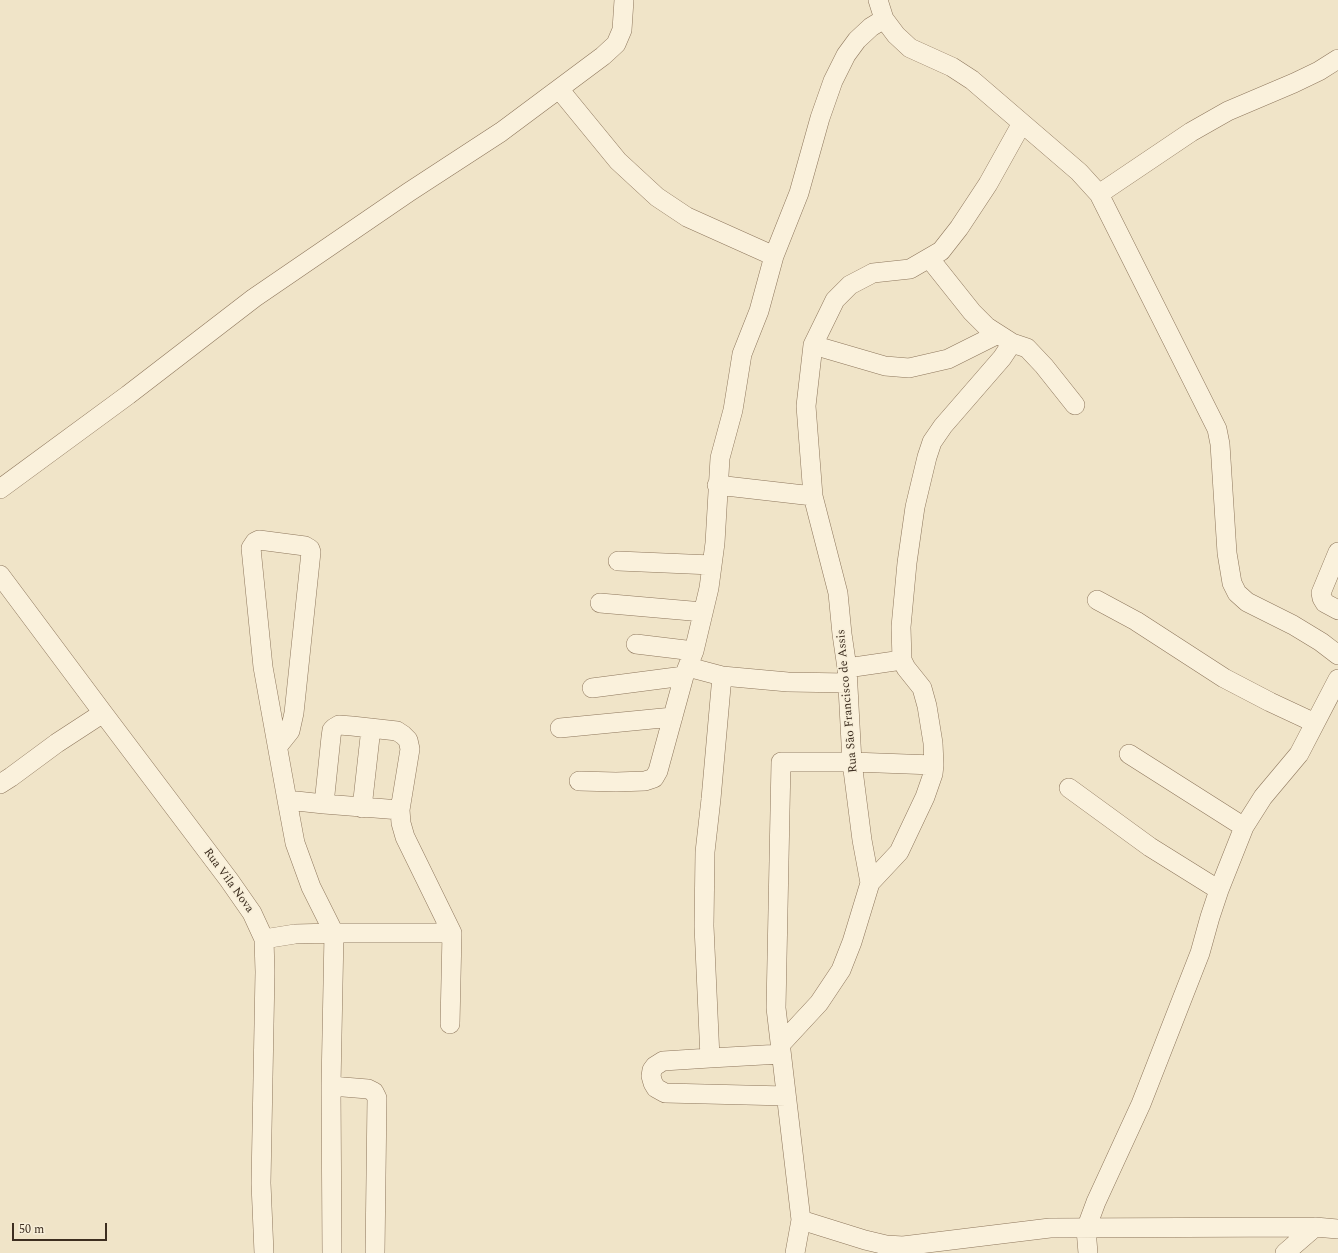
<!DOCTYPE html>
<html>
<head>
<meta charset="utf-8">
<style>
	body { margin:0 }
	#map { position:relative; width:1338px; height:1253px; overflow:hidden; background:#f0e4c8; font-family:Spectral,serif }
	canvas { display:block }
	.scale { position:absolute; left:12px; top:1223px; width:95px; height:18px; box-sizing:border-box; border:2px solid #3d2e20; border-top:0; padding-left:5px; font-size:12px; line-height:14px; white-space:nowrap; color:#3d2e20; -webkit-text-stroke:3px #f7eed8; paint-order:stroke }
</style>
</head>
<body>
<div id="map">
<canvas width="1338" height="1253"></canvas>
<div class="scale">50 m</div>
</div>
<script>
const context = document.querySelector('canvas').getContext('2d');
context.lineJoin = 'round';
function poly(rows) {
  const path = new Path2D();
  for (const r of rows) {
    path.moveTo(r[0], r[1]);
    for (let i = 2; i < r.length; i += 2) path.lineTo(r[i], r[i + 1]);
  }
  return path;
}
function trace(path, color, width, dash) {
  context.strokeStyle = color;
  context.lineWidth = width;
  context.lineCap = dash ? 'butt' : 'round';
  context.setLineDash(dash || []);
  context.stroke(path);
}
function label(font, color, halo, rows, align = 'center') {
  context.font = font + ' Spectral,serif';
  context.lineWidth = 3;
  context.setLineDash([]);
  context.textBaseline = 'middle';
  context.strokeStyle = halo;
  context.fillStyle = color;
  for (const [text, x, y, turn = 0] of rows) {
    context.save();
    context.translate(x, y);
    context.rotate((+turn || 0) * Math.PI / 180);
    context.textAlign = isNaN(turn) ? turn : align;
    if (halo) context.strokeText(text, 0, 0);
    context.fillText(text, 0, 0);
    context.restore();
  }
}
const minor = poly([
	[878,0,884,19,896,35,910,48,952,67,972,80,1079,172,1099,194,1217,429,1220,444,1227,553,1232,583,1237,593,1247,602,1293,625,1321,642,1338,655],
	[559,89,618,161,657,197,687,217,774,256],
	[1099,194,1191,132,1228,111,1294,83,1319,71,1338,59],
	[1012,343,1027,348,1044,366,1075,405],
	[813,345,885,366,909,368,948,359,998,334],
	[717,485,813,496],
	[0,489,128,395,254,298,409,192,501,132,603,56,616,44,622,30,624,0],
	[1338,552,1321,593,1322,598,1325,603,1338,610],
	[618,561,712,565],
	[0,575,103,713,229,880,252,913,264,939,265,972,261,1183,264,1253],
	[1097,600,1136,621,1224,678,1270,702,1315,723],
	[600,603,703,612],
	[636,644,694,651],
	[688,667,722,676,788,682,847,683],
	[847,668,902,660],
	[722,676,711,799,705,852,704,926,710,1058,781,1054],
	[592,688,684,676],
	[560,728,673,717],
	[278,746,290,731,294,713,311,552,310,549,305,546,259,540,255,542,251,548,263,667,287,800,295,843,311,887,334,933,331,1086,332,1253],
	[1129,754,1244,827],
	[579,781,616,782,645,781,654,778,658,771,684,676,694,651,709,588,715,543,720,458,733,410,742,354,759,311,774,256,799,193,820,118,833,81,846,55,857,40,871,27,884,19],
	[0,784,11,777,57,743,103,713],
	[1069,788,1150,847,1219,890],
	[287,800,324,804,331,737,332,730,334,728,339,725,352,726,397,731,403,735,408,740,410,749,400,810,401,823,405,837,452,933],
	[324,804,400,810],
	[362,808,371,728],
	[870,883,899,852,925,797,933,774,934,765,933,743,927,706,922,688,906,668,902,660,901,627,907,563,915,507,927,457,932,442,943,426,1002,358,1012,343,987,327,972,312,929,258],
	[264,939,295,934,334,933,452,933,450,1024],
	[781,1044,819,1003,841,970,852,942,870,883,862,840,852,762,847,668,842,634,838,593,813,496,806,406,813,345,835,300,850,285,873,273,910,269,941,251,959,228,988,184,1022,123],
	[710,1058,663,1061,655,1066,652,1070,651,1076,653,1083,656,1088,665,1093,786,1096],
	[331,1086,368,1089,374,1092,377,1098,375,1253],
	[801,1220,865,1240,886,1245,903,1246,1050,1228,1315,1227,1338,1229],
	[795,1253,801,1220,776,1008,781,762,852,762,934,765],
	[1088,1253,1086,1229,1096,1202,1141,1104,1200,953,1210,917,1219,890,1244,827,1263,797,1299,754,1338,679],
	[1285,1253,1315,1227]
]);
trace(minor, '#8d765c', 20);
trace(minor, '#faf1dc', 19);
label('12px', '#3d2e20', '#f7eed8', [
	["Rua São Francisco de Assis",848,701,-95],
	["Rua Vila Nova",228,881,54]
]);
</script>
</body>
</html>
